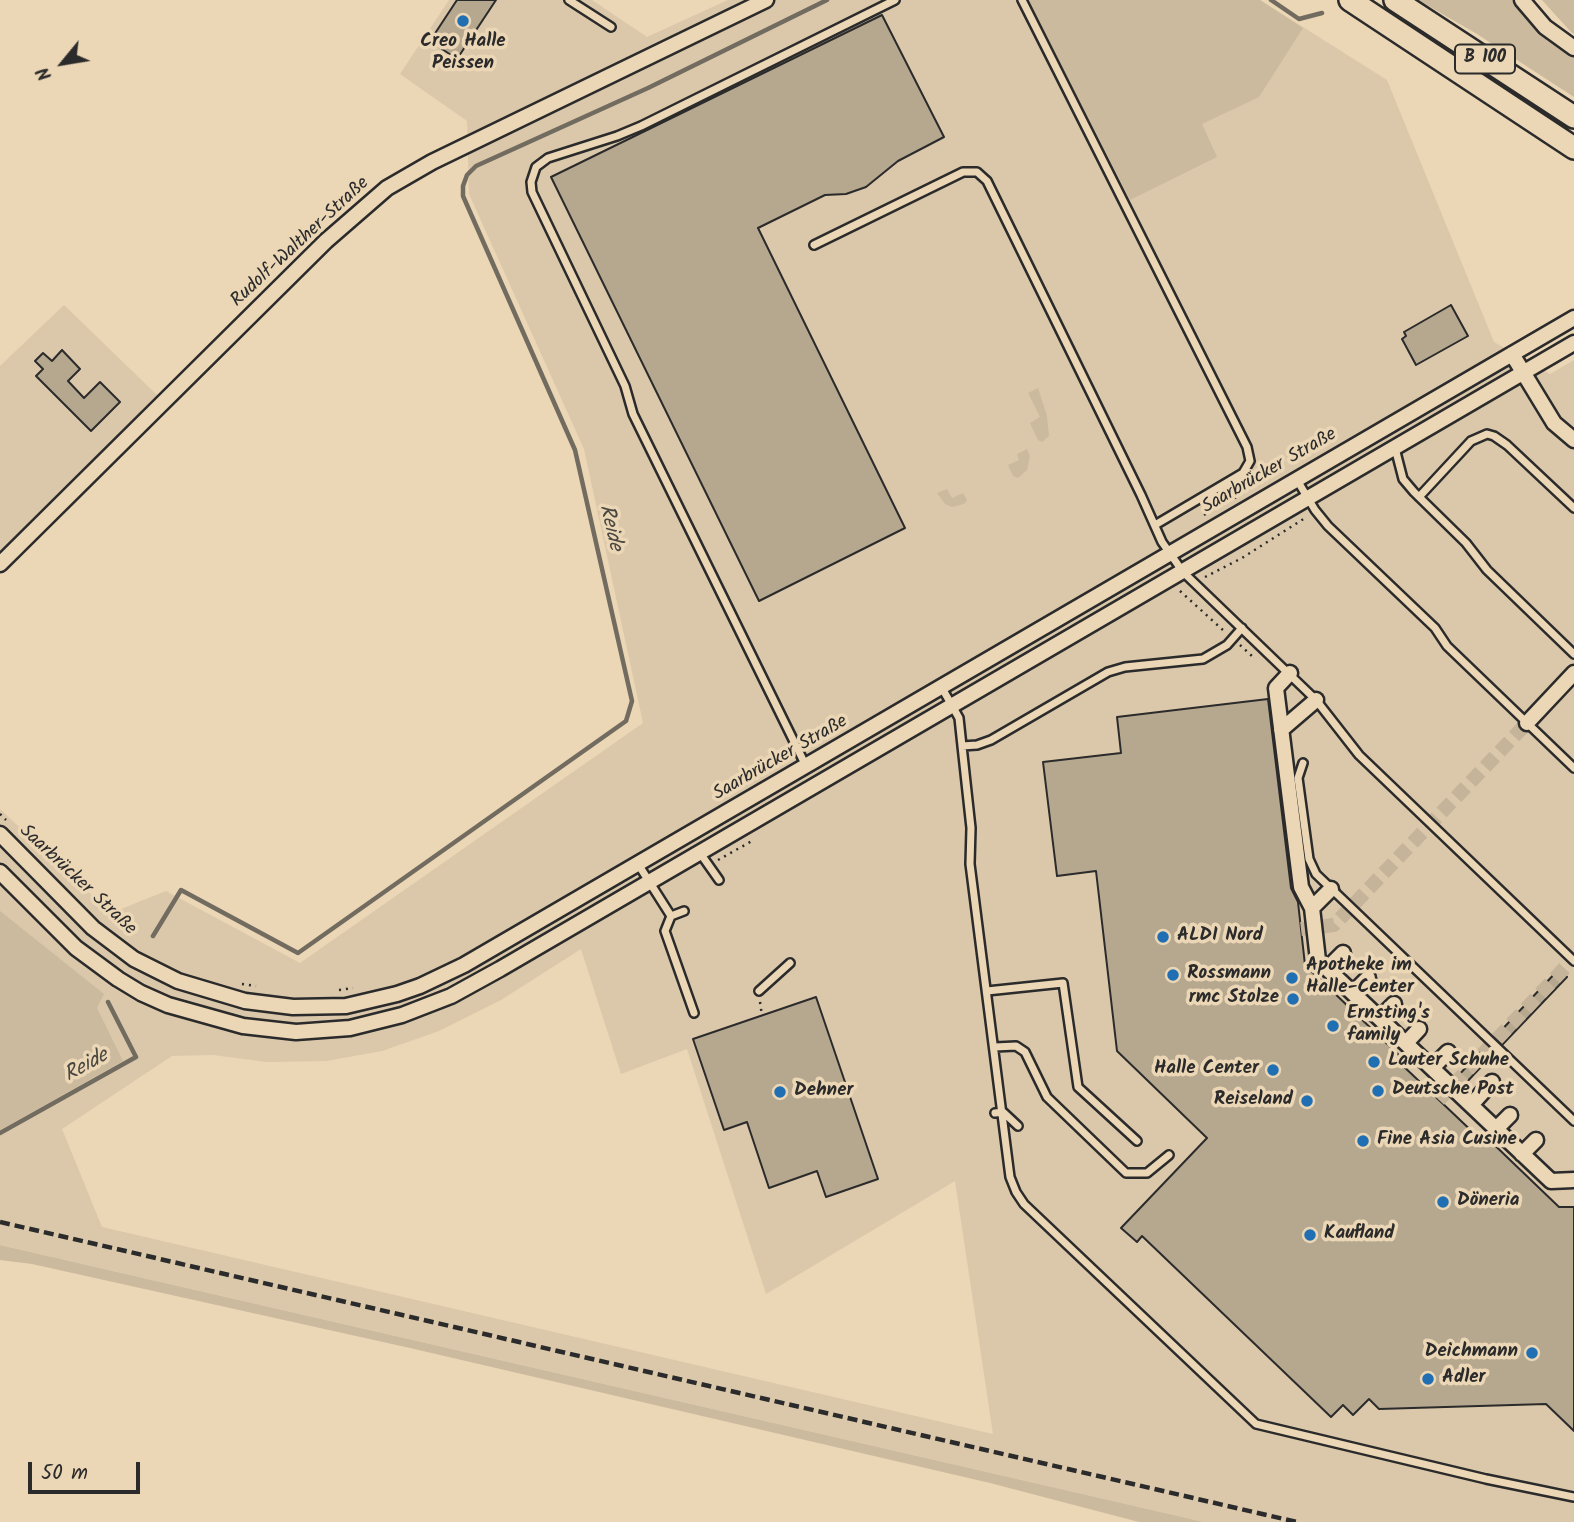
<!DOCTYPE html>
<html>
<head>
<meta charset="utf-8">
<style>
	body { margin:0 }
	#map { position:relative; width:1574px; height:1522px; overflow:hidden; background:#ebd6b5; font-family:Kalam,sans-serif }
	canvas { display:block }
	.north { position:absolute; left:28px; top:28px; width:70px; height:70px; -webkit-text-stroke:5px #ebd6b5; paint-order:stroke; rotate:240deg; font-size:19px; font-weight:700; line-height:28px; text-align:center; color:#2b2b2b }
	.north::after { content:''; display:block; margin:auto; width:24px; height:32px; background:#2b2b2b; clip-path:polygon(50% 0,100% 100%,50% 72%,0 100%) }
	.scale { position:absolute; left:28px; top:1462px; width:112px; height:32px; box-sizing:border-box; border:4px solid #2b2b2b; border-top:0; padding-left:9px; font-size:21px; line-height:24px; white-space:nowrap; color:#2b2b2b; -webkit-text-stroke:5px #ebd6b5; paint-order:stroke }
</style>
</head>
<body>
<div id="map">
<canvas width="1574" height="1522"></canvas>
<div class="north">N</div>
<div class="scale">50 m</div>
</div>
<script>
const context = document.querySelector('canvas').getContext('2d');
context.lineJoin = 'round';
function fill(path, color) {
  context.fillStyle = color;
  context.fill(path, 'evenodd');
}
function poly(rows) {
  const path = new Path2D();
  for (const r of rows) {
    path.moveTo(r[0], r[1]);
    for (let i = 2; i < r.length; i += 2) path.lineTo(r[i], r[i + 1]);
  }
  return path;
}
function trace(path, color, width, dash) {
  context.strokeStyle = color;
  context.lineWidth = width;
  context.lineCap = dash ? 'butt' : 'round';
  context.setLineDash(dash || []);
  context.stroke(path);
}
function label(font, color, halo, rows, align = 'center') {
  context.font = font + ' Kalam,sans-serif';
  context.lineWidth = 7;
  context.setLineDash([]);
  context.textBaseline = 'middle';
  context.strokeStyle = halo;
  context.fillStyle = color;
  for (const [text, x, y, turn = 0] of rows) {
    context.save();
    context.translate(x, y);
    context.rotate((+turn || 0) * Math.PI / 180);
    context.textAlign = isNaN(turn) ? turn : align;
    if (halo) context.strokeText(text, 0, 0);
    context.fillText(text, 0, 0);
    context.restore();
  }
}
fill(poly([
	[449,0,592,0,647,37,728,0,1260,0,1387,80,1494,342,1550,374,1574,360,1574,1522,1204,1522,0,1245,0,809,111,913,166,891,300,963,643,723,584,449,469,194,467,121,400,74],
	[581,949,621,1074,687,1049,766,1294,955,1181,993,1434,102,1227,62,1129,172,1056,213,1055,267,1062,326,1061,382,1051,439,1031,501,1000],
	[64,305,157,395,0,552,0,366]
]), '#dbc8aa');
fill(poly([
	[1028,0,1260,0,1303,28,1259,97,1202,124,1217,157,1130,200],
	[1418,0,1512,0,1530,23,1574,56,1574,97,1477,34],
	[1542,0,1574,0,1574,34,1571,32],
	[1038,388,1047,416,1049,436,1042,442,1038,440,1030,423,1040,417,1028,393],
	[1027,449,1030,456,1027,470,1018,478,1013,476,1008,465,1019,460,1017,454],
	[947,489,952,498,963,493,967,500,964,504,952,507,945,504,937,493],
	[0,911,104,994,97,1008,123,1061,0,1130],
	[0,1245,91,1266,1204,1522,1139,1522,990,1483,410,1348,32,1264,0,1260]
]), '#ccba9f');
trace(poly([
	[1271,0,1299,19,1322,13],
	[153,936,181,890,298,953,626,721,632,701,575,450,463,196,463,186,467,175,476,166,648,88,827,0],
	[0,1133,136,1057,108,1002]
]), '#726b5f', 4.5);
const building = poly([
	[457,0,496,0,457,59,430,41,457,0],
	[882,15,944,137,898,161,866,187,846,194,825,195,758,228,905,528,759,601,551,177,882,15],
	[1451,305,1468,336,1416,365,1402,339,1406,336,1404,332,1451,305],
	[62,350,80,369,68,381,84,398,100,382,120,402,91,431,36,376,43,369,35,361,43,353,52,361,62,350],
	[1268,699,1291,888,1298,902,1305,965,1403,1059,1400,1063,1479,1138,1483,1134,1559,1207,1574,1207,1574,1431,1546,1404,1379,1409,1369,1399,1353,1415,1343,1405,1331,1417,1142,1236,1137,1242,1121,1228,1207,1138,1117,1051,1096,871,1057,876,1043,762,1121,753,1117,717,1268,699],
	[1559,969,1567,977,1503,1044,1495,1037,1559,969],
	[816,997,878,1179,826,1197,817,1171,769,1188,747,1122,724,1130,693,1039,816,997],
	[1486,1046,1494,1053,1464,1085,1456,1078,1486,1046]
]);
fill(building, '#b6a78f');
trace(building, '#2b2b2b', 2);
trace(poly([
	[1301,929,1334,925,1527,723],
	[1439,1100,1574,958]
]), '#c5b499', 14, [14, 7]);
const lane = poly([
	[569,0,611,27],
	[1022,0,1247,447,1250,461,1243,473,1155,525],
	[814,245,963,172,977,172,987,181,1141,495,1162,542,1183,572,1316,700,1359,755,1574,961],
	[1395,448,1403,479,1414,492,1466,543,1487,570,1574,654],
	[1297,480,1315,510,1328,526,1435,628,1447,646,1574,768],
	[1419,497,1471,441,1487,434,1494,436,1507,445,1574,508],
	[942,688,959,718,962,746,977,745,991,740,1108,672,1125,667,1203,659,1227,645,1242,628],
	[962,746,971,828,970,864,1010,1177,1016,1192,1024,1204,1256,1424,1486,1479,1574,1497],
	[1303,763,1298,778,1309,859,1316,874,1574,1121],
	[806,766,633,414,625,386,532,192,531,182,536,167,548,158,617,136,641,126,895,0],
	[700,853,719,880],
	[638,864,671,916,665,931,694,1013],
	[671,916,684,911],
	[759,991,790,963],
	[987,991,1063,983,1078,1087,1137,1141],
	[995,1047,1016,1046,1025,1052,1047,1097,1126,1173,1147,1173,1169,1155],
	[995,1113,1003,1112,1018,1126]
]);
const street = poly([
	[1522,0,1545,27,1574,48],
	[1512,354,1554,423,1574,440],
	[0,564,326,241,387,188,432,162,766,0],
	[1290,673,1276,688,1301,887,1312,908,1318,960,1551,1181,1574,1180],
	[1527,723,1574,673],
	[1281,730,1316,700],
	[0,834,93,928,134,959,178,981,245,1001,293,1007,346,1006,397,994,420,986,464,965,1574,318],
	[0,872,76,948,118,979,141,993,168,1005,243,1026,296,1032,350,1028,402,1015,451,996,500,969,1574,343],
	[1312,908,1331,889],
	[1328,968,1343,953],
	[1353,993,1368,978],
	[1380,1018,1394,1004],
	[1406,1043,1419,1029],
	[1432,1068,1448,1052],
	[1471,1105,1492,1082],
	[1496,1129,1510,1115],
	[1522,1154,1536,1140]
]);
const primary = poly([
	[1350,0,1574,148],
	[1395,0,1574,117]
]);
trace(lane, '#2b2b2b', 12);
trace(street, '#2b2b2b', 19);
trace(primary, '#2b2b2b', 26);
trace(poly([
	[1204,515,1238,496],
	[1205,577,1242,558,1305,518],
	[1180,591,1224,631],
	[1240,645,1253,657],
	[0,814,6,820],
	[718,860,752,841],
	[242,984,256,986],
	[339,990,353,988],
	[760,1002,762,1016]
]), '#2b2b2b', 2.5, [2, 5]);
trace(lane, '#ebd6b5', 7);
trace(street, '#ebd6b5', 14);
trace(primary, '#ebd6b5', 21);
trace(poly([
	[0,1222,1297,1522]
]), '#2b2b2b', 4.5, [10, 5]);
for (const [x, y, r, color] of [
	[463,21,7,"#1f6fb2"],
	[1163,937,7,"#1f6fb2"],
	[1173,975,7,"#1f6fb2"],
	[1292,978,7,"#1f6fb2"],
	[1293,999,7,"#1f6fb2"],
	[1333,1026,7,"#1f6fb2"],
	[1374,1062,7,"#1f6fb2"],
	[1273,1070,7,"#1f6fb2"],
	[1378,1091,7,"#1f6fb2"],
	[780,1092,7,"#1f6fb2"],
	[1307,1101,7,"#1f6fb2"],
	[1363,1141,7,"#1f6fb2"],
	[1443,1202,7,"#1f6fb2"],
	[1310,1235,7,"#1f6fb2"],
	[1532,1353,7,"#1f6fb2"],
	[1428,1379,7,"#1f6fb2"]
]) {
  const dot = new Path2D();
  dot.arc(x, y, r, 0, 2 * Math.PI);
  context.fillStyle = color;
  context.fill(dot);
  trace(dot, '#ebd6b5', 2.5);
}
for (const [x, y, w] of [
	[1485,59,60]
]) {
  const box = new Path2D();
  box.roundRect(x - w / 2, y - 14.5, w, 29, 5);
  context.fillStyle = '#ebd6b5';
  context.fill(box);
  trace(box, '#2b2b2b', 2);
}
label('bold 18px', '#2b2b2b', null, [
	["B 100",1485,59]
]);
label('bold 19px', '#2b2b2b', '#ebd6b5', [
	["Creo Halle",463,43,"center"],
	["Peissen",463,65,"center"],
	["ALDI Nord",1177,937],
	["Apotheke im",1306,967],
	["Halle-Center",1306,989],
	["Rossmann",1187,975],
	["rmc Stolze",1279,999,"right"],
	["Ernsting's",1347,1015],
	["family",1347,1037],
	["Lauter Schuhe",1388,1062],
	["Halle Center",1259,1070,"right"],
	["Deutsche Post",1392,1091],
	["Dehner",794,1092],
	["Reiseland",1293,1101,"right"],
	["Fine Asia Cusine",1377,1141],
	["Döneria",1457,1202],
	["Kaufland",1324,1235],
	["Deichmann",1518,1353,"right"],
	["Adler",1442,1379]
], 'left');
label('19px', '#2b2b2b', '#ebd6b5', [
	["Rudolf-Walther-Straße",301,243,-43],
	["Saarbrücker Straße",1270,472,-30],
	["Saarbrücker Straße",781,759,-30],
	["Saarbrücker Straße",77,881,43]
]);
label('italic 21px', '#484640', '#ebd6b5', [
	["Reide",609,528,77],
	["Reide",87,1067,-29]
]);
</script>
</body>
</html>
